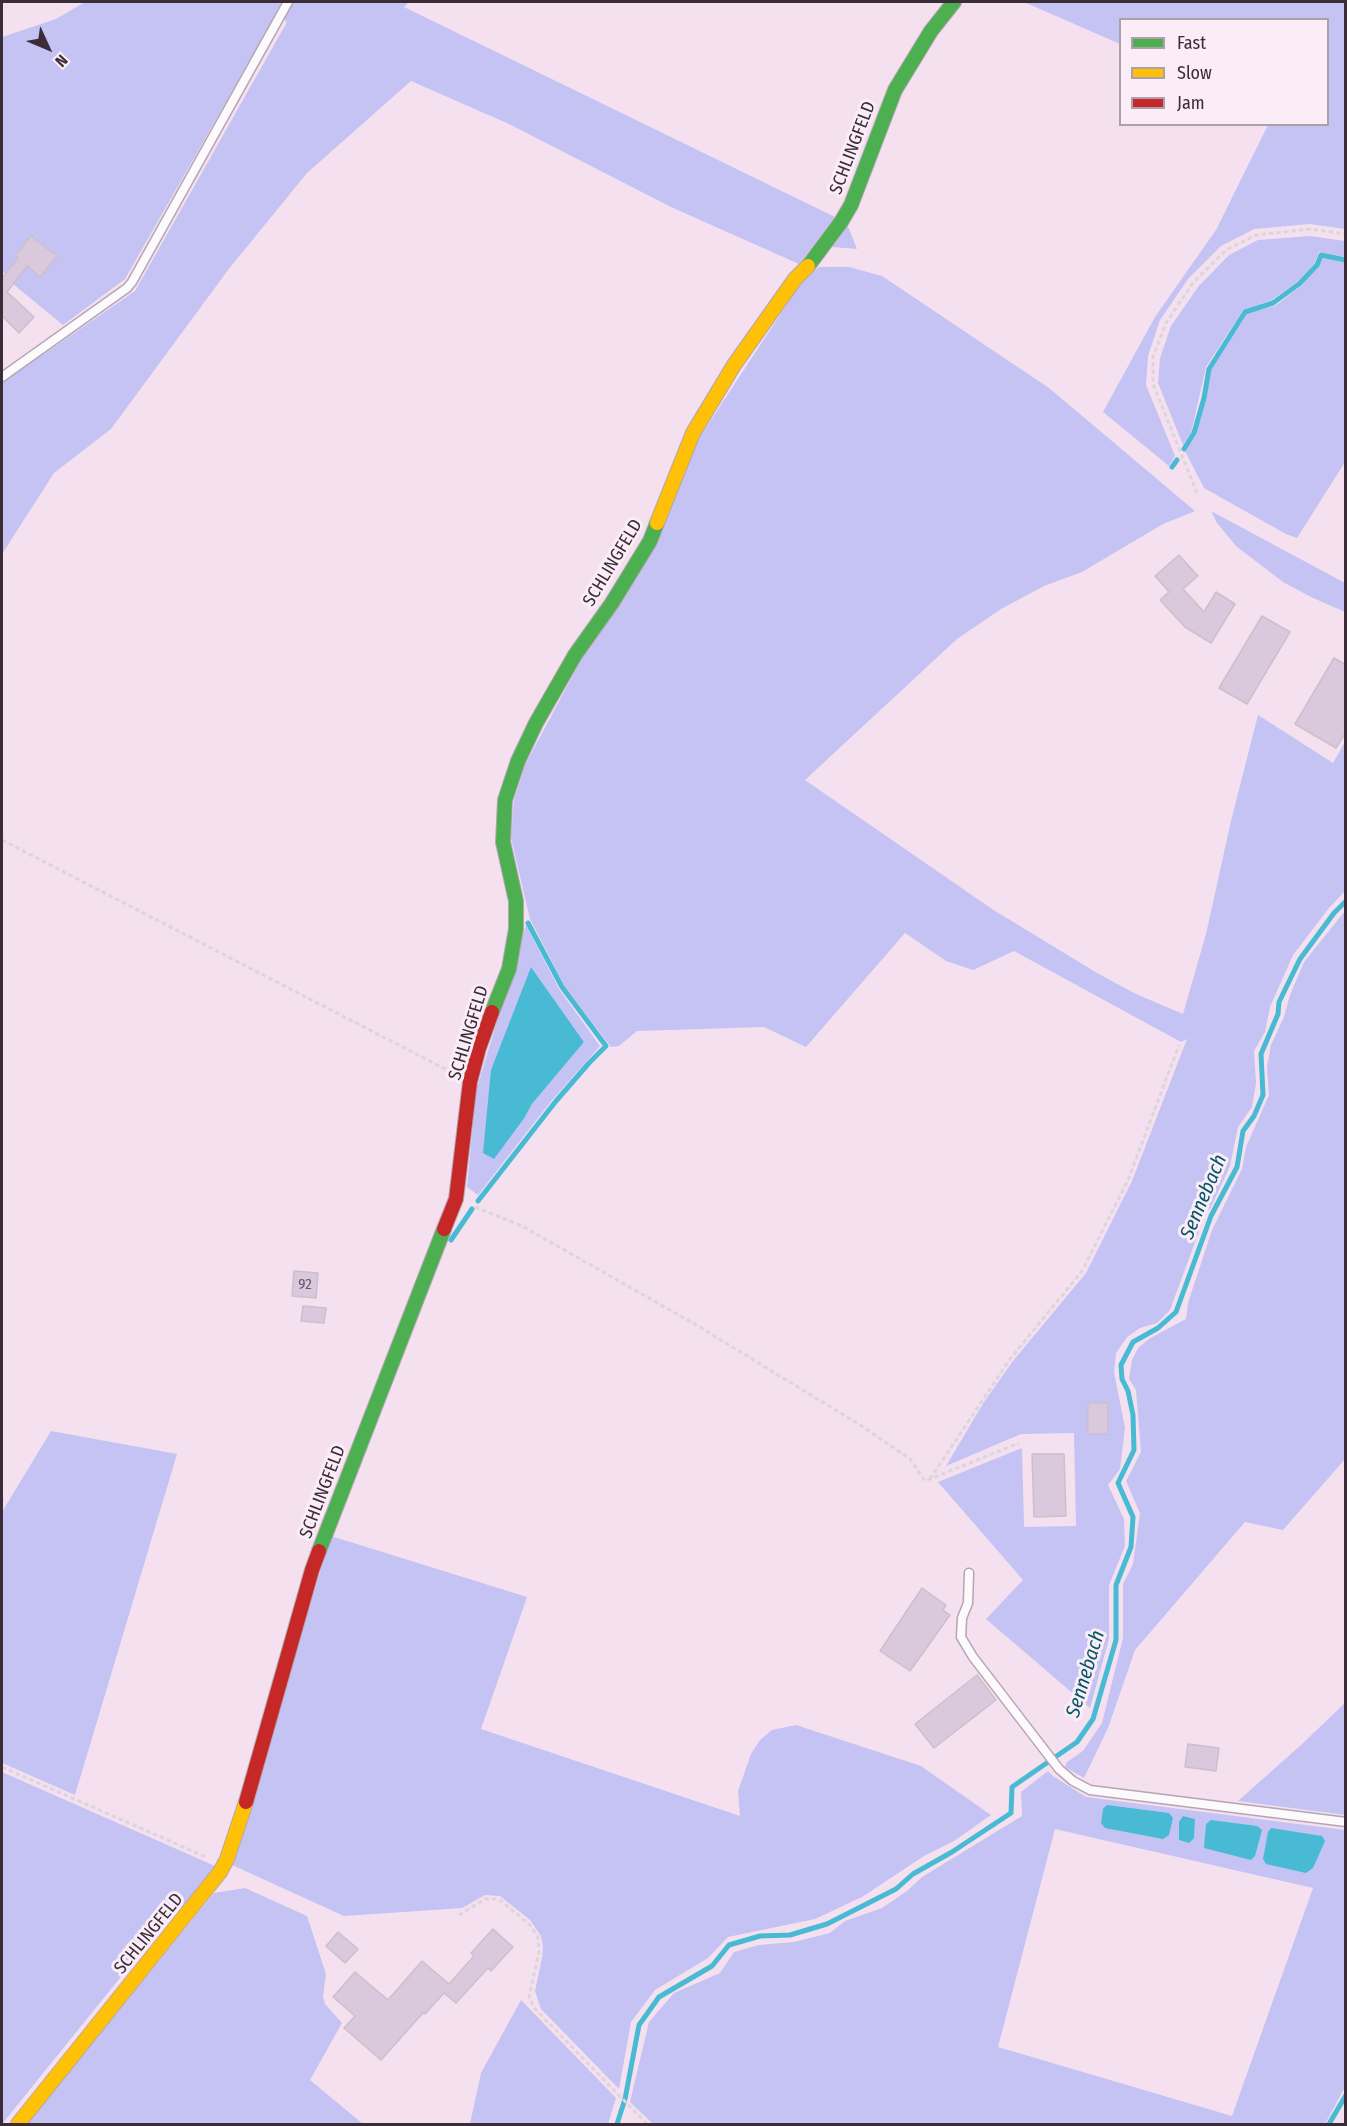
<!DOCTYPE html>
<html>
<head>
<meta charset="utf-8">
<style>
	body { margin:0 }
	#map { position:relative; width:1347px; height:2126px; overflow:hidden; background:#f4e0ef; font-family:"Fira Sans Condensed",sans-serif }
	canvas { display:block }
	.frame { position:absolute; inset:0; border:3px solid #3b2d38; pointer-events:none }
	.legend { position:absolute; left:1119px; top:18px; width:210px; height:108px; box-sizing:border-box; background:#fbedf7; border:2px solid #aea0ab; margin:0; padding:8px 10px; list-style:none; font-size:18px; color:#3b2d38 }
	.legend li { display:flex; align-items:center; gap:12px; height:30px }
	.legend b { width:30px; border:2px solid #aea0ab }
	.north { position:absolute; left:18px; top:18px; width:60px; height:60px; -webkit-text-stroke:4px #fbedf7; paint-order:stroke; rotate:134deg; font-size:16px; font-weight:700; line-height:24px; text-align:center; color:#3b2d38 }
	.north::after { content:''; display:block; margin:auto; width:21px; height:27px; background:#3b2d38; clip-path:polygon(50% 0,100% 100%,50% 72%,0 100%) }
</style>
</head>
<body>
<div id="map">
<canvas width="1347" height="2126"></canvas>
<div class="frame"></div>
<ul class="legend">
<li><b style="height:8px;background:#4caf50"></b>Fast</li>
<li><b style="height:8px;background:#ffc107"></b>Slow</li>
<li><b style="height:8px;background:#c62828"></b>Jam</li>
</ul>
<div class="north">N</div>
</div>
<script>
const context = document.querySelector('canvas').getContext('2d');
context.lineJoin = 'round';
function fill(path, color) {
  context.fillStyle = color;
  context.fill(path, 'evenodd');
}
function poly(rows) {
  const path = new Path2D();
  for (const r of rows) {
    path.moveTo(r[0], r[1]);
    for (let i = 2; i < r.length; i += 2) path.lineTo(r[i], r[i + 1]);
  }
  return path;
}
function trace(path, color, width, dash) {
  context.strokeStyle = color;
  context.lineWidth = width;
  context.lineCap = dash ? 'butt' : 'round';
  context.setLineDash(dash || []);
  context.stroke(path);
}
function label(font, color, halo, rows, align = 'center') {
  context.font = font + ' "Fira Sans Condensed",sans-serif';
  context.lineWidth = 6;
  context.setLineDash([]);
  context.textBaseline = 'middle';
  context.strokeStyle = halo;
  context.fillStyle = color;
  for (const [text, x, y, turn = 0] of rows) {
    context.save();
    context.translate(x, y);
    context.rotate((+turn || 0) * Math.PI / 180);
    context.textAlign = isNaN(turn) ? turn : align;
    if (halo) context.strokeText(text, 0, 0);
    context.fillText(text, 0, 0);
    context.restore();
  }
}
fill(poly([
	[85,2,283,2,125,279,63,325,13,284,27,266,56,256,31,236,15,255,18,258,5,274,2,271,2,37,56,19],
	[294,2,409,2,404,7,835,217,799,264,671,207,509,124,411,81,307,173,228,270,111,429,54,473,2,554,2,383,135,291,287,22,284,19],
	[1024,2,1345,2,1345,229,1310,224,1254,229,1221,246,1188,279,1160,320,1148,356,1146,385,1175,456,1169,466,1103,412,1155,317,1216,230,1268,125,1328,124,1328,20,1120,20,1120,44],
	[847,224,857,249,832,247],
	[1310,236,1345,241,1345,257,1319,252,1314,264,1297,282,1272,300,1243,310,1206,367,1191,433,1183,445,1158,383,1160,358,1171,326,1198,287,1229,255,1258,240],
	[1322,257,1345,262,1345,462,1297,538,1286,534,1204,488,1185,451,1196,435,1211,370,1247,313,1275,306,1301,286,1318,266],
	[819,267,849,267,882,276,1049,388,1195,511,1163,524,1082,572,1044,586,1001,609,957,639,805,780,992,909,1097,973,1136,994,1183,1014,1206,934,1231,821,1258,715,1333,763,1345,742,1345,891,1329,908,1293,955,1270,1007,1265,1032,1254,1051,1256,1083,1252,1107,1238,1127,1230,1166,1210,1209,1207,1210,1170,1310,1157,1323,1140,1328,1127,1337,1116,1353,1114,1372,1125,1428,1120,1469,1108,1485,1124,1519,1125,1546,1109,1585,1109,1639,1090,1708,986,1619,1023,1580,938,1482,1022,1448,1024,1527,1076,1526,1074,1433,1021,1434,946,1466,984,1402,1013,1361,1086,1273,1132,1181,1187,1039,1181,1042,1014,951,973,970,946,961,905,933,806,1047,764,1027,637,1031,619,1046,611,1047,565,987,530,919,511,838,514,800,525,765,701,435,801,283],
	[1211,511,1345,583,1345,612,1311,597,1283,582,1236,546,1217,523],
	[1345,911,1345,1459,1283,1530,1245,1522,1135,1650,1108,1728,1084,1778,1065,1767,1067,1762,1083,1751,1102,1723,1123,1638,1123,1584,1133,1564,1140,1513,1126,1481,1141,1452,1136,1390,1129,1379,1132,1360,1138,1348,1149,1339,1186,1319,1188,1303,1212,1230,1242,1169,1246,1147,1269,1095,1267,1067,1271,1045,1284,1017,1290,995,1304,962],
	[526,925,559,989,600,1046,552,1100,478,1195,467,1187,476,1091],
	[531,967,584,1042,532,1104,525,1117],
	[51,1431,177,1454,75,1795,2,1763,2,1512],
	[331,1536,527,1597,481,1729,740,1816,738,1791,751,1754,760,1740,772,1730,796,1725,921,1766,991,1815,954,1841,924,1856,862,1897,815,1919,728,1937,708,1958,655,1990,631,2022,619,2089,541,2009,535,1991,542,1958,543,1947,541,1936,530,1920,500,1896,485,1895,462,1908,344,1916,232,1865],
	[1345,1703,1345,1815,1238,1801,1301,1745],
	[1048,1771,1053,1776,1086,1797,1345,1830,1345,2087,1325,2124,653,2124,630,2102,649,2022,674,1993,720,1973,734,1952,759,1945,794,1942,830,1933,845,1921,882,1908,907,1891,922,1877,1022,1816,1021,1792],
	[1055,1829,1313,1888,1232,2116,998,2047],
	[2,1772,215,1866,183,1909,178,1906,2,2124],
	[245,1888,307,1916,326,1974,323,1996,325,2004,342,2023,310,2080,363,2124,27,2124,214,1893],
	[521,2000,616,2098,608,2124,470,2124,481,2073]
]), '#c4c3f4');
fill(poly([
	[531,967,584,1042,532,1104,525,1117,494,1159,483,1153,491,1070],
	[1107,1805,1169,1813,1173,1818,1169,1835,1163,1839,1105,1828,1101,1823,1103,1809],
	[1183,1816,1195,1819,1194,1838,1189,1843,1179,1840,1179,1822],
	[1211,1820,1257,1826,1262,1830,1255,1856,1251,1860,1204,1848,1206,1824],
	[1271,1828,1322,1836,1325,1841,1313,1868,1306,1873,1266,1864,1263,1859,1268,1832]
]), '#49bad3');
trace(poly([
	[1184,449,1194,433,1204,398,1209,369,1245,312,1273,303,1299,284,1317,265,1321,255,1346,260],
	[1172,467,1177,460],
	[478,1201,556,1101,589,1063,606,1046,562,987,528,923],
	[451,1240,472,1209],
	[617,2124,625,2099,639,2025,659,1997,712,1966,729,1945,760,1936,790,1935,827,1924,896,1889,913,1874,952,1852,1011,1813,1012,1787,1077,1742,1093,1719,1116,1640,1116,1585,1131,1547,1133,1517,1118,1483,1134,1450,1133,1415,1128,1391,1122,1379,1121,1365,1133,1342,1158,1328,1176,1312,1211,1216,1237,1167,1243,1131,1254,1116,1263,1095,1261,1054,1278,1014,1279,1002,1300,959,1334,913,1346,901],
	[1329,2124,1346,2095]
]), '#49bad3', 5);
const building = poly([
	[31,236,57,256,40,277,27,266,7,292,34,317,19,333,2,316,2,278,18,258,15,256,31,236],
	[1179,555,1198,576,1183,589,1204,612,1216,592,1235,604,1211,643,1185,627,1160,600,1169,592,1155,576,1179,555],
	[1262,616,1290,632,1247,704,1219,688,1262,616],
	[1334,658,1346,665,1346,732,1336,748,1295,724,1334,658],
	[294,1271,318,1273,316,1298,292,1296,294,1271],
	[303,1306,326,1308,324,1323,301,1321,303,1306],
	[1088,1403,1108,1403,1108,1434,1088,1434,1088,1403],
	[1032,1454,1064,1454,1066,1516,1034,1517,1032,1454],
	[922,1588,946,1605,943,1610,950,1615,910,1671,880,1651,922,1588],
	[977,1675,996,1700,934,1748,915,1724,977,1675],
	[1188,1744,1219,1748,1216,1771,1185,1767,1188,1744],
	[493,1929,513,1947,491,1971,488,1968,456,2003,444,1993,425,2014,423,2013,381,2060,344,2028,355,2016,333,1997,355,1972,388,2000,422,1961,449,1984,474,1956,471,1953,493,1929],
	[338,1932,358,1949,345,1963,326,1946,338,1932]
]);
fill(building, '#dac9dc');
trace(building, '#ccbfcc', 1.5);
const lane = poly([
	[2,377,127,288,132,282,288,2],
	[969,1573,968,1603,962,1618,961,1637,973,1657,1059,1769,1073,1781,1090,1790,1346,1822]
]);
const fast = poly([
	[808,266,841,222,851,205,895,90,931,31,954,2],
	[492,1012,509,969,516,929,516,901,503,842,505,800,518,761,536,723,575,655,612,603,650,541,657,523],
	[319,1551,444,1229]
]);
const slow = poly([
	[657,523,693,433,734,365,795,279,808,266],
	[18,2124,220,1872,227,1859,246,1802]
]);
const jam = poly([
	[444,1229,456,1199,470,1082,479,1048,492,1012],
	[246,1802,312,1570,319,1551]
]);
trace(lane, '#b5a6b1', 11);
trace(fast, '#b5a6b1', 16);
trace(slow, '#b5a6b1', 16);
trace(jam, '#b5a6b1', 16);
trace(poly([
	[1197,493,1153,384,1153,357,1166,323,1193,283,1226,250,1256,235,1310,229,1346,234],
	[2,840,453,1073],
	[475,1207,522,1226,693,1323,860,1425,910,1459,925,1481,1019,1443],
	[930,1479,1010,1359,1082,1271,1128,1180,1179,1045],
	[2,1767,206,1857],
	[459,1915,485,1899,499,1899,530,1925,538,1937,539,1952,529,1997,535,2009,647,2124]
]), '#dcd6db', 3, [4.5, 3]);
trace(lane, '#fdfafd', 8);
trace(fast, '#4caf50', 14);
trace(slow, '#ffc107', 14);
trace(jam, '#c62828', 14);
label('15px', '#665864', null, [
	["92",305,1285]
]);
label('18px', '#3b2d38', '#fbedf7', [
	["SCHLINGFELD",853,148,-69],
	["SCHLINGFELD",613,563,-59],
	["SCHLINGFELD",469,1033,-73],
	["SCHLINGFELD",323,1492,-69],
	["SCHLINGFELD",149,1934,-51]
]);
label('italic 20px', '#055665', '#fbedf7', [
	["Sennebach",1204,1197,-67],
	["Sennebach",1086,1674,-73]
]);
</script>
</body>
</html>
